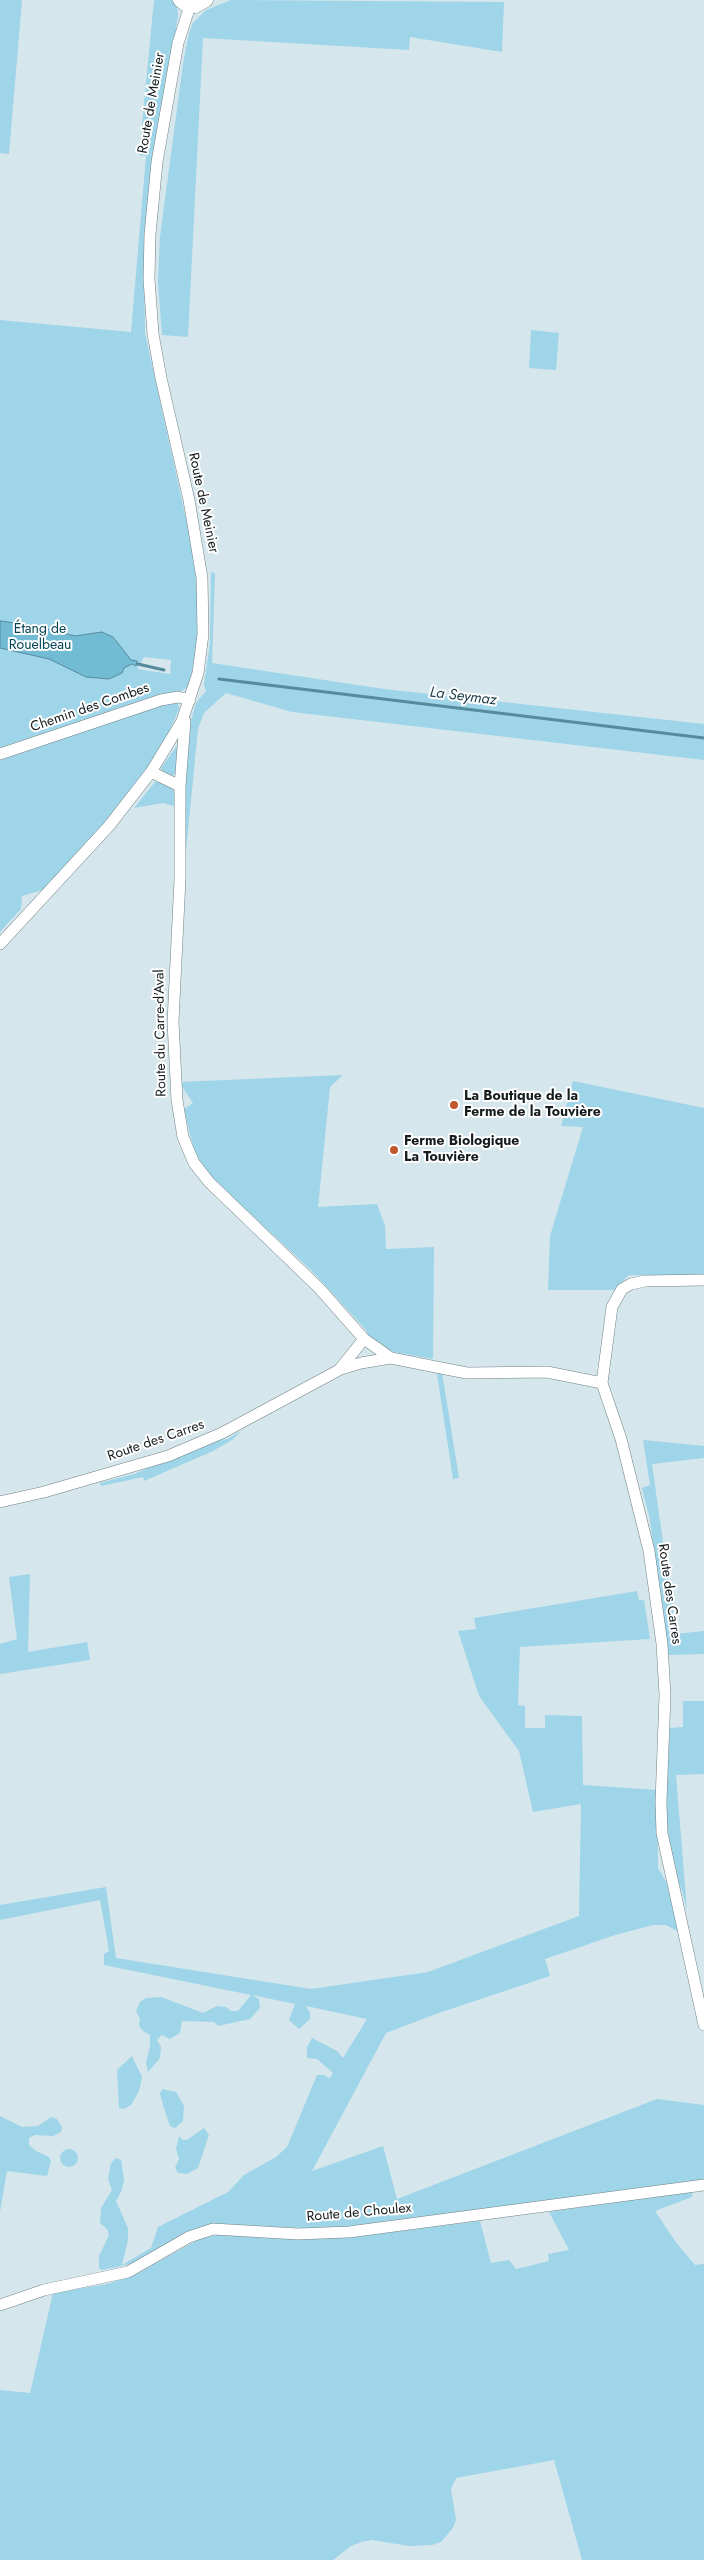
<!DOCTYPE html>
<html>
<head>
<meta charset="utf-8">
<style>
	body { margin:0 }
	canvas { display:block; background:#d5e6ec }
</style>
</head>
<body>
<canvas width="704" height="2560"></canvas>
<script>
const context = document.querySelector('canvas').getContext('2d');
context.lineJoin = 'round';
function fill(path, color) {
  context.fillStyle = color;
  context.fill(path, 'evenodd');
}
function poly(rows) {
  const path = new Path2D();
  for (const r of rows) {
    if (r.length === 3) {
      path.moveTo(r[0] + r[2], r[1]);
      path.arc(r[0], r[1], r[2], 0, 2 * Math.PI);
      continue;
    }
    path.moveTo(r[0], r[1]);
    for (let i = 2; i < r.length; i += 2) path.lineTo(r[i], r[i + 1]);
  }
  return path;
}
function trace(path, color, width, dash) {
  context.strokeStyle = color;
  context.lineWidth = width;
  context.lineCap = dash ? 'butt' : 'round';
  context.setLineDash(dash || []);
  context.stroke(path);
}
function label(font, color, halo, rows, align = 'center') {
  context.font = font + ' Jost,sans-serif';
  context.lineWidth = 4;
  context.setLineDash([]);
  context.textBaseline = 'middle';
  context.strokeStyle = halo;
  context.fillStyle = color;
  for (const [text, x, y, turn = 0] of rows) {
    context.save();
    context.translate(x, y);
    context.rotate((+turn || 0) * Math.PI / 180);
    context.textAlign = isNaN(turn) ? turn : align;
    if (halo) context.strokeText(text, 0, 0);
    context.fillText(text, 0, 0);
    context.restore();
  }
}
fill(poly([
	[0,0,22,0,9,154,0,153],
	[154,0,171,0,177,4,178,16,148,197,144,257,145,333,192,546,199,606,198,637,191,677,188,687,181,691,165,694,0,749,0,320,131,332,146,156,139,155],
	[144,657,171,660,170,674,137,669],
	[231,0,504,2,502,52,410,37,409,50,203,38,188,337,162,335,158,282,160,237,183,64,189,33,193,23,206,10],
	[531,330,559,333,556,370,529,368],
	[211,572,215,573,212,663,384,689,704,724,704,760,292,712,226,693,204,713,198,729,185,861,184,788,190,724,196,703,206,691,204,685,210,642],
	[172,701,178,703,179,709,169,732,148,768,118,807,43,890,22,896,21,909,0,932,0,758],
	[178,744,176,774,171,776,162,772,161,768],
	[155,782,161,782,173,789,177,807,163,803,134,808],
	[343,1075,330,1087,318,1207,377,1204,385,1226,386,1249,434,1247,433,1359,394,1352,370,1340,366,1330,312,1271,212,1178,195,1155,184,1109,193,1103,179,1082],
	[573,1081,704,1108,704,1275,694,1277,629,1275,614,1290,548,1290,550,1236,583,1127,561,1126],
	[442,1372,459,1478,453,1479,437,1374],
	[241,1431,232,1440,213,1451,144,1481,143,1477,101,1486,100,1483,134,1474,224,1436,225,1440],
	[643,1440,704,1446,704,1458,652,1464,676,1634,704,1631,704,1654,667,1655,650,1520,642,1488,650,1485],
	[30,1574,28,1652,87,1642,90,1660,0,1674,0,1644,17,1639,9,1577],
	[637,1591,639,1600,644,1600,650,1639,520,1647,518,1705,525,1706,525,1728,545,1728,545,1715,582,1716,583,1785,657,1790,658,1868,668,1885,679,1932,666,1925,653,1925,615,1935,545,1959,550,1976,436,2014,386,2033,312,2171,383,2146,397,2199,657,2099,704,2105,704,2180,333,2229,222,2225,134,2263,121,2266,102,2270,99,2268,99,2256,109,2235,107,2229,100,2223,101,2208,112,2190,108,2179,111,2163,116,2158,121,2160,124,2180,122,2190,116,2201,128,2228,128,2240,122,2265,151,2248,158,2227,228,2192,244,2175,276,2157,287,2147,317,2075,325,2075,329,2079,333,2073,317,2059,307,2058,307,2047,312,2038,337,2051,343,2058,367,2019,306,2006,310,2013,310,2019,299,2029,289,2020,295,2004,252,1995,259,1999,260,2008,250,2019,218,2026,214,2022,182,2021,180,2033,170,2039,162,2035,157,2040,161,2047,160,2058,148,2072,146,2062,150,2046,150,2035,142,2030,139,2025,140,2019,136,2011,140,2002,146,1998,161,1997,203,2013,217,2006,226,2007,231,2011,238,2011,251,1995,104,1965,104,1954,109,1951,100,1900,0,1920,0,1905,106,1887,116,1958,311,1989,428,1972,579,1916,581,1804,533,1812,519,1751,479,1696,458,1631,476,1629,474,1618],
	[683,1701,704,1701,704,1774,676,1775,687,1910,681,1887,678,1888,669,1852,665,1811,670,1728,683,1727],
	[132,2056,142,2077,139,2091,131,2105,124,2109,119,2108,117,2070],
	[162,2089,176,2092,184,2106,183,2121,175,2128,170,2126,163,2105,160,2094],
	[0,2116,22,2127,38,2126,51,2117,57,2119,62,2127,61,2132,53,2136,35,2135,29,2138,29,2145,36,2151,49,2157,51,2161,47,2176,7,2171,0,2212],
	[204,2128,209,2135,198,2168,187,2174,178,2173,175,2168,179,2159,176,2149,179,2136,183,2140,187,2140],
	[69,2158,9],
	[692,2191,692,2197,655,2211,675,2241,695,2265,704,2264,704,2560,582,2560,554,2460,456,2478,451,2489,456,2520,453,2528,441,2542,432,2545,409,2546,372,2540,361,2542,351,2546,333,2560,0,2560,0,2390,30,2393,53,2293,107,2284,135,2275,201,2238,218,2235,354,2237,480,2221,491,2263,509,2260,516,2269,549,2261,548,2254,569,2250,549,2212]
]), '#9fd5e8');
const water = poly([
	[0,621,31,625,75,636,102,632,113,637,131,660,137,661,136,666,132,664,124,668,122,673,109,679,86,677,49,659,0,648,0,621]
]);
fill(water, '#71bbd4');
trace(water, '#568b9d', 1);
trace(poly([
	[138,664,164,670],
	[219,679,704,738]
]), '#568b9d', 3);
const minor = poly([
	[185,721,180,786,180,879,173,1022,177,1100,183,1137,194,1163,209,1182,319,1288,364,1339],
	[0,754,161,700,178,697,190,700],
	[151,772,180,786],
	[0,944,109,826,151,772,182,721,198,673,203,634,202,578,189,500,161,378,153,334,149,279,150,234,157,162,178,43,190,6],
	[704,1280,645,1281,631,1284,622,1289,612,1307,602,1383,621,1439,649,1551,662,1644,665,1695,661,1802,662,1833,704,2025],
	[341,1369,361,1363,391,1358],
	[0,1502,44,1492,168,1456,222,1433,339,1370,364,1339,391,1358,441,1368,467,1373,547,1372,602,1383],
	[0,2305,44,2290,128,2272,189,2237,213,2229,298,2234,349,2232,704,2185]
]);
const major = poly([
	[180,0,185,4,195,6,206,0]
]);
trace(minor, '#718085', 12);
trace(major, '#718085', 15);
trace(minor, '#fff', 11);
trace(major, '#fff', 14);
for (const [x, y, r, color] of [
	[454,1105,5,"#bf582c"],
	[394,1150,5,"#bf582c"]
]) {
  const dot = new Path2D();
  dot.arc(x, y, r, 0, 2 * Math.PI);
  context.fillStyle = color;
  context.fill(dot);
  trace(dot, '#fff', 2);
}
label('14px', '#161c1e', '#fff', [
	["Route de Meinier",152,103,-80],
	["Route de Meinier",203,503,78],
	["Chemin des Combes",90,708,-19],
	["Route du Carre-d'Aval",161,1033,-91],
	["Route des Carres",156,1441,-19],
	["Route des Carres",669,1594,82],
	["Route de Choulex",359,2213,-5]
]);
label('14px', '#004456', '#fff', [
	["Étang de",40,630],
	["Rouelbeau",40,646]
]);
label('bold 14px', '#161c1e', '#fff', [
	["La Boutique de la",464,1097],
	["Ferme de la Touvière",464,1113],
	["Ferme Biologique",404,1142],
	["La Touvière",404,1158]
], 'left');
label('italic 15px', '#1a3d49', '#fff', [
	["La Seymaz",463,697,7]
]);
</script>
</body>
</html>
